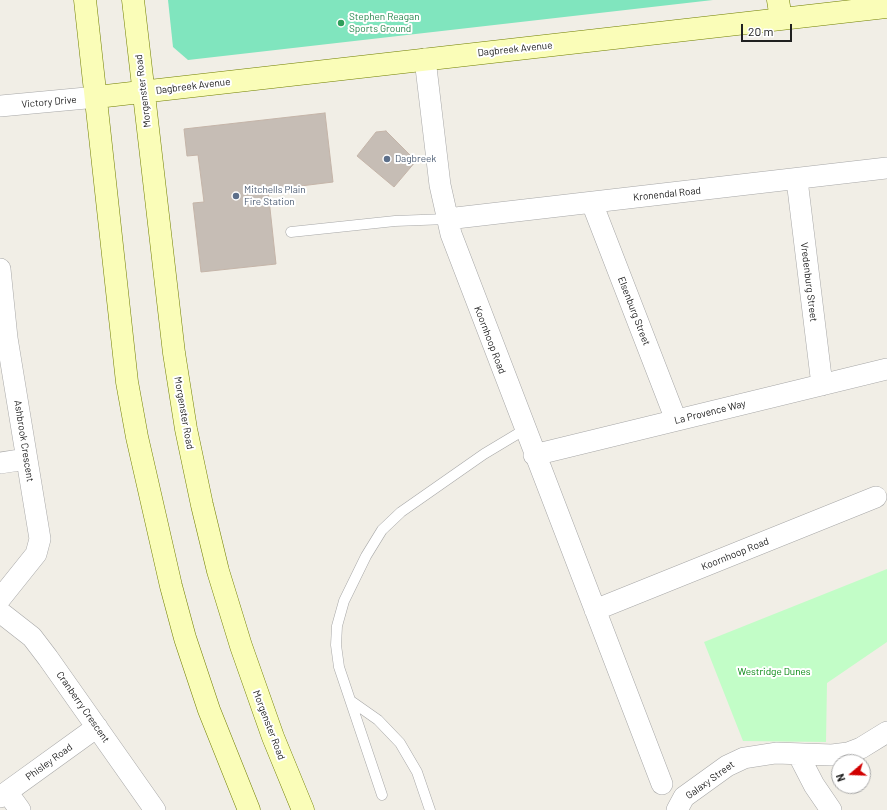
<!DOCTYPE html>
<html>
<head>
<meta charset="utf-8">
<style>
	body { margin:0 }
	#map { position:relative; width:887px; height:810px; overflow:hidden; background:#f1eee6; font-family:Barlow,sans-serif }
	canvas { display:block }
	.north { position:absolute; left:831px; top:754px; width:40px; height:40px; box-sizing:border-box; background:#fff; border:1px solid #a6a6a6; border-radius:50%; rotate:251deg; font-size:11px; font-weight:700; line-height:16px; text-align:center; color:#202020 }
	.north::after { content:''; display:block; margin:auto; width:14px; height:18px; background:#d10000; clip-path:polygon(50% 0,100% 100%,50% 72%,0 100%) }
	.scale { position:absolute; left:741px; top:24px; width:51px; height:18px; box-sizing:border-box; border:2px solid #202020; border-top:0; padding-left:5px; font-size:12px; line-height:14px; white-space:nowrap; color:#202020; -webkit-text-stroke:3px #fff; paint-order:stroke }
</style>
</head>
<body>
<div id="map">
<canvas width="887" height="810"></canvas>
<div class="north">N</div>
<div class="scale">20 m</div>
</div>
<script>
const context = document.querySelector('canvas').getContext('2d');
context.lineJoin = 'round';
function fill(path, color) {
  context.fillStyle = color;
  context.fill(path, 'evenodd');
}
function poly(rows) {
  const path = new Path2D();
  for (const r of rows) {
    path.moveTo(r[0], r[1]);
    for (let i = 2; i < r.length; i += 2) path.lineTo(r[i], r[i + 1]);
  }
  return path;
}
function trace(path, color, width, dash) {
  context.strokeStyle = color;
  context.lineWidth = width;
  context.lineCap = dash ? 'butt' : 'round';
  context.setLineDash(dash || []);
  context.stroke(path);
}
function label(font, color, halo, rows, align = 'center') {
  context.font = font + ' Barlow,sans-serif';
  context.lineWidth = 4;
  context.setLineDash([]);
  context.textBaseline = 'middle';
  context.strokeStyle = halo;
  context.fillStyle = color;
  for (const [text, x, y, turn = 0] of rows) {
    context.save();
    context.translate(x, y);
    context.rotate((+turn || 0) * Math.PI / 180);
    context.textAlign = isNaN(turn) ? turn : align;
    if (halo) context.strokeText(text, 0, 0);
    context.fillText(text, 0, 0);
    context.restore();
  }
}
fill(poly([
	[887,569,887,642,827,683,826,742,743,741,704,642]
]), '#c2fdc7');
fill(poly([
	[168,0,713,0,188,60,173,47]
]), '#80e5be');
const building = poly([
	[325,113,333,182,268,190,276,264,201,272,193,203,204,202,198,155,187,156,184,129,325,113],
	[386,131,416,161,394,187,357,156,376,132,386,131]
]);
fill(building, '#c6bdb5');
trace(building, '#c4b4a8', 1);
const lane = poly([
	[291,232,395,221,447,219],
	[351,701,378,720,400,743,417,772,430,810],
	[382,795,339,667,336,645,337,626,344,601,366,556,382,530,401,512,484,454,524,430]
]);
const street = poly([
	[425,59,440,185,451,234,662,784],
	[0,106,97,97],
	[797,180,822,385],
	[592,203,676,420],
	[447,219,887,168],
	[0,269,7,338,40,539,36,554,0,599],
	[534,455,887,369],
	[0,463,26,459],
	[595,610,876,497],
	[0,612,32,637,48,658,155,810],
	[798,754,814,785,831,810],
	[7,792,20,810],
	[0,797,97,727],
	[677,810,684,797,727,766,744,758,776,753,832,755,848,753,861,748,887,732]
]);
const secondary = poly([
	[85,0,127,382,137,437,171,586,185,638,209,710,249,810],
	[133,0,174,353,186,429,202,505,218,571,241,646,273,737,303,810],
	[778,0,781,19],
	[97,97,887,7]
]);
trace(lane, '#a7a7a7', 11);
trace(street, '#a7a7a7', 22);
trace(secondary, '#717f00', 23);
trace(lane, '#fff', 10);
trace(street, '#fff', 21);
trace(secondary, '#fafdb8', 22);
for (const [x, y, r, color] of [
	[341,23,4,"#2e9e5b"],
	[387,159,4,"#5c6f8a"],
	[236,196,4,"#5c6f8a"]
]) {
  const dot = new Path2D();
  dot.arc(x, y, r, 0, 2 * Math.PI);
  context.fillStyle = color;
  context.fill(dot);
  trace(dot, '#fff', 1.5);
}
label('10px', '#27864d', '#fff', [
	["Stephen Reagan",349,17],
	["Sports Ground",349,29]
], 'left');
label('10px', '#202020', '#fff', [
	["Dagbreek Avenue",515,49,-6],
	["Dagbreek Avenue",193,86,-7],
	["Morgenster Road",143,91,-97],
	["Victory Drive",49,102,-5],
	["Kronendal Road",667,194,-6],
	["Vredenburg Street",809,282,83],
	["Elsenburg Street",634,311,69],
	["Koornhoop Road",490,340,69],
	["La Provence Way",710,412,-14],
	["Morgenster Road",184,413,80],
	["Ashbrook Crescent",24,441,81],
	["Koornhoop Road",735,554,-22],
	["Cranberry Crescent",83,707,55],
	["Morgenster Road",269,725,69],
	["Phisley Road",49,762,-36],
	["Galaxy Street",710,780,-36]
]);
label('10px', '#4e5e75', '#fff', [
	["Dagbreek",395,159],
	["Mitchells Plain",244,190],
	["Fire Station",244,202]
], 'left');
label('10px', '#058810', '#fff', [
	["Westridge Dunes",774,672]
]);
</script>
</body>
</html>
